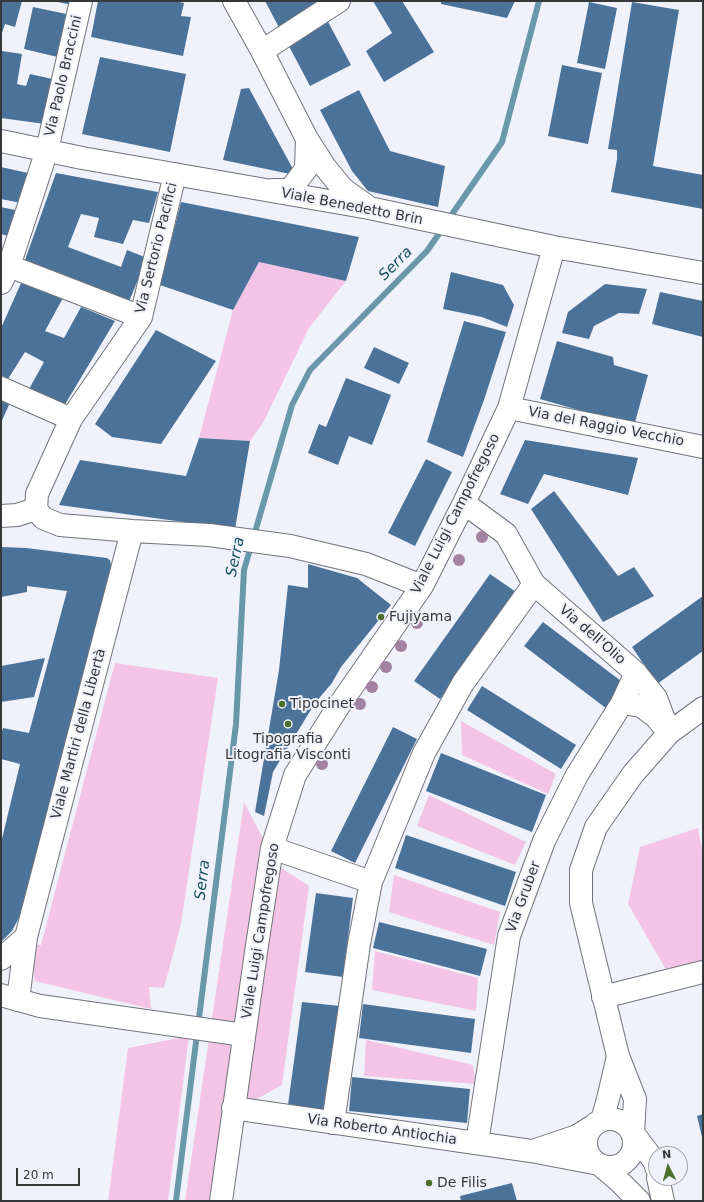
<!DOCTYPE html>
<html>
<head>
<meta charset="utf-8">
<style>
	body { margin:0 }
	#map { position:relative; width:704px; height:1202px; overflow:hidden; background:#f0f2fb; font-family:"DejaVu Sans",sans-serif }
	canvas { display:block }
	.frame { position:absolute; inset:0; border:2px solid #36373a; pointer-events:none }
	.north { position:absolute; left:648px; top:1146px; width:40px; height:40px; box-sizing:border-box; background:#f0f2fb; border:1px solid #a6a7ae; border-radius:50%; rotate:354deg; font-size:11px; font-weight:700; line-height:16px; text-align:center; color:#36373a }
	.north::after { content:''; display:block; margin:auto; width:14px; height:18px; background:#4b6f28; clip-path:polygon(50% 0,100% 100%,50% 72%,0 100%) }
	.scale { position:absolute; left:16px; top:1168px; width:64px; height:18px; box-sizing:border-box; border:2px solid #36373a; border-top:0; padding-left:5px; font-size:12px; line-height:14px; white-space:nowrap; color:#36373a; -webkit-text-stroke:3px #f0f2fb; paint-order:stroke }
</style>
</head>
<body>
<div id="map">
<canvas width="704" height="1202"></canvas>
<div class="frame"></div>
<div class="north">N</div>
<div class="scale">20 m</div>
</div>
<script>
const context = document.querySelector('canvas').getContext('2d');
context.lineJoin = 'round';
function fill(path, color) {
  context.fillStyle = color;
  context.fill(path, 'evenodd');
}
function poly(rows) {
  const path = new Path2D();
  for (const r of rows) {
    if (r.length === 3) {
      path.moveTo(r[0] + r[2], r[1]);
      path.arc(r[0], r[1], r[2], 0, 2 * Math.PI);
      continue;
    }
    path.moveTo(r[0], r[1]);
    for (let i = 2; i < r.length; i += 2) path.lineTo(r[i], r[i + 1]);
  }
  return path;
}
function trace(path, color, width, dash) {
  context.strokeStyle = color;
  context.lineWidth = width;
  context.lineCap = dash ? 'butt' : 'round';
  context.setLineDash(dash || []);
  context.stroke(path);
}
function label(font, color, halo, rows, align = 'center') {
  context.font = font + ' "DejaVu Sans",sans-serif';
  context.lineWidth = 4;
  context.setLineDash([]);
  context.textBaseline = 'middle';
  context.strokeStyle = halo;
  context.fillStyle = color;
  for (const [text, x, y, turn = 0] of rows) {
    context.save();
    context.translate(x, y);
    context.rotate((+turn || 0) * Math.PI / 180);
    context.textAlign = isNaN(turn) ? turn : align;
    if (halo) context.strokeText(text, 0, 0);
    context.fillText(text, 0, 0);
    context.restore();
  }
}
fill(poly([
	[259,262,346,281,309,328,263,423,250,441,199,438,233,310],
	[115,663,218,678,181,924,164,988,149,987,151,1009,35,981,29,944,41,945],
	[461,721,556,774,548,794,462,755],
	[429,795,526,842,515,865,417,826],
	[244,802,277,865,309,886,282,1085,239,1109,229,1201,185,1201],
	[698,828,703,855,703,964,668,973,628,904,640,847],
	[394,875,500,912,494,945,389,912],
	[375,951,478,978,476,1011,372,990],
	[189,1036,168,1201,108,1201,128,1048],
	[366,1040,473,1065,476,1084,364,1076]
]), '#f3c4e5');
trace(poly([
	[448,220,502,142,539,1],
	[176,1201,236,724,244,570,292,405,310,370,427,251,443,228]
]), '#6898a9', 6);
fill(poly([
	[1,1,22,1,15,27,5,24,1,36],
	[53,1,73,1,72,5],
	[98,1,174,1,184,3,181,16,191,17,183,56,91,37],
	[265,1,317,1,351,65,310,86],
	[373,1,402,1,434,52,384,82,366,51,392,33],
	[441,1,515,1,507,18,441,4],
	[589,2,617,8,605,69,577,63],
	[632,2,679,10,653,166,703,175,703,209,611,192,617,159,617,150,608,149],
	[33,7,71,15,62,58,24,49],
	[2,51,22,54,17,84,26,86,30,74,57,80,45,124,1,118,1,53],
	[100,57,186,74,170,152,82,134],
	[562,65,602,73,588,144,548,136],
	[249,88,293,169,290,174,223,160,241,89],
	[359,90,390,151,445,166,438,207,368,191,352,171,320,110],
	[1,167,28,173,21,203,1,199],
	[56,173,158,192,149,223,133,220,123,244,94,237,99,218,81,214,68,247,121,267,127,250,147,258,128,304,25,260],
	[181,202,359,237,346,281,259,262,233,310,160,285],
	[1,207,15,210,8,236,1,234],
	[451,272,503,285,514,305,507,327,482,317,443,309],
	[22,281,63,298,45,331,64,338,81,307,115,321,64,406,29,389,44,362,25,352,8,379,1,375,1,328],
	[605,284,647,289,639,314,619,313,594,326,589,339,562,333,568,312],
	[660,292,703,301,703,337,652,324],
	[464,321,506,332,484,400,463,457,427,442],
	[156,330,216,361,161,444,112,437,95,424],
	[557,341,613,357,614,365,648,375,634,426,540,399],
	[374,347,409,363,399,384,364,368],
	[346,378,391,395,372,445,349,436,338,465,308,453,319,424,326,427],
	[1,393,12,398,1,423],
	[199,438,250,441,235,529,59,505,80,460,186,476],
	[525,440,638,458,628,495,544,474,528,504,500,494],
	[426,459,452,472,415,546,388,533],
	[554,491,618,576,634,567,654,596,603,622,531,509],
	[1,547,26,548,107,558,110,560,111,566,96,633,22,912,12,931,1,942,1,843,20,764,1,759,1,735,3,728,29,733,67,591,27,586,27,592,1,597],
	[308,564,357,578,391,605,341,667,332,683,315,703,273,772,264,816,255,812,279,670,288,585,308,588],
	[490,574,516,592,440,699,414,681],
	[703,596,703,651,657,684,632,647],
	[543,622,625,684,607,709,524,646],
	[45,658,34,697,1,702,1,666],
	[482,686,576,745,561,769,467,710],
	[393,727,417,739,355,863,331,851],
	[441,753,546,795,532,832,426,791],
	[406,835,516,872,505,906,395,868],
	[316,893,353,898,343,977,305,972],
	[379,922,487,949,480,976,373,948],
	[302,1002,340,1006,327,1110,288,1105],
	[363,1004,475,1019,471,1053,359,1038],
	[352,1077,470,1089,467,1123,349,1111],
	[703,1114,703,1137,702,1137,697,1116],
	[512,1183,517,1201,461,1201,460,1196]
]), '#4b739a');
const minor = poly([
	[234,1,262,51,307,139,325,167,343,189,367,206],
	[262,51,339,1],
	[1,141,82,158,369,208,554,247,703,273],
	[273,190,290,190,306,169,307,139],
	[9,266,141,317],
	[1,283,9,266,47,150,81,1],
	[1,388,71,419],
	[509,408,703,447],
	[464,503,506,534,534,584,636,673,656,698,669,733],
	[36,509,43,518,60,525,132,531,209,535,290,546,366,564,422,586],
	[36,509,37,494,71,419,141,317,175,174],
	[1,516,17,515,36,509],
	[622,703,641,706,655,716,664,727],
	[272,848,371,882],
	[1,959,26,937],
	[1,995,40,1006,244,1035],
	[603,997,703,972],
	[18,1000,26,937,132,531],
	[233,1108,531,1151,599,1164,620,1182,639,1201],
	[610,1143,24],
	[602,1120,608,1099,618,1056],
	[333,1123,359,944,371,882,424,753,463,683,534,584],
	[477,1143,509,936,544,841,577,775,622,703,636,673],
	[533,1151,577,1136,593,1126],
	[656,1167,655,1162,633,1133,635,1099,618,1056,581,903,581,870,596,827,633,774,669,733,703,708],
	[658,1178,663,1201],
	[221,1201,256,952,272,848,295,775,338,707,422,586,464,503,509,408,554,247]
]);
trace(minor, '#71737b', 24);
trace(minor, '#fff', 22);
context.fillStyle = '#a282a0';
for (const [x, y] of [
	[482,537],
	[459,560],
	[417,623],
	[401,646],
	[386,667],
	[372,687],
	[360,704],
	[322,764]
]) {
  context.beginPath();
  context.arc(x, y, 6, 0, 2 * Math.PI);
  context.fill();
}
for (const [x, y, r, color] of [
	[381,617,4,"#4b6f28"],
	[282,704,4,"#4b6f28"],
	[288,724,4,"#4b6f28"],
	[429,1183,4,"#4b6f28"]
]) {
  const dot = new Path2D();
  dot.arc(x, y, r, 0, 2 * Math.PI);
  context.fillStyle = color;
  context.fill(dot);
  trace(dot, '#f0f2fb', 1.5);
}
label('14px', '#36373a', '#f0f2fb', [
	["Via Paolo Braccini",64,76,-77],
	["Viale Benedetto Brin",352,207,11],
	["Via Sertorio Pacifici",157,248,-76],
	["Via del Raggio Vecchio",606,427,11],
	["Viale Luigi Campofregoso",456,514,-63],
	["Via dell'Olio",592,635,41],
	["Viale Martiri della Libertà",79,734,-75],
	["Via Gruber",524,897,-70],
	["Viale Luigi Campofregoso",261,931,-81],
	["Via Roberto Antiochia",382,1130,8]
]);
label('14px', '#36373a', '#f0f2fb', [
	["Fujiyama",389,617],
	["Tipocinet",290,704],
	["Tipografia",288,739,"center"],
	["Litografia Visconti",288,755,"center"],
	["De Filis",437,1183]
], 'left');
label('italic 15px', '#15505f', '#f0f2fb', [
	["Serra",396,264,-45],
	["Serra",236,557,-78],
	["Serra",203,880,-83]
]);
</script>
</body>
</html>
